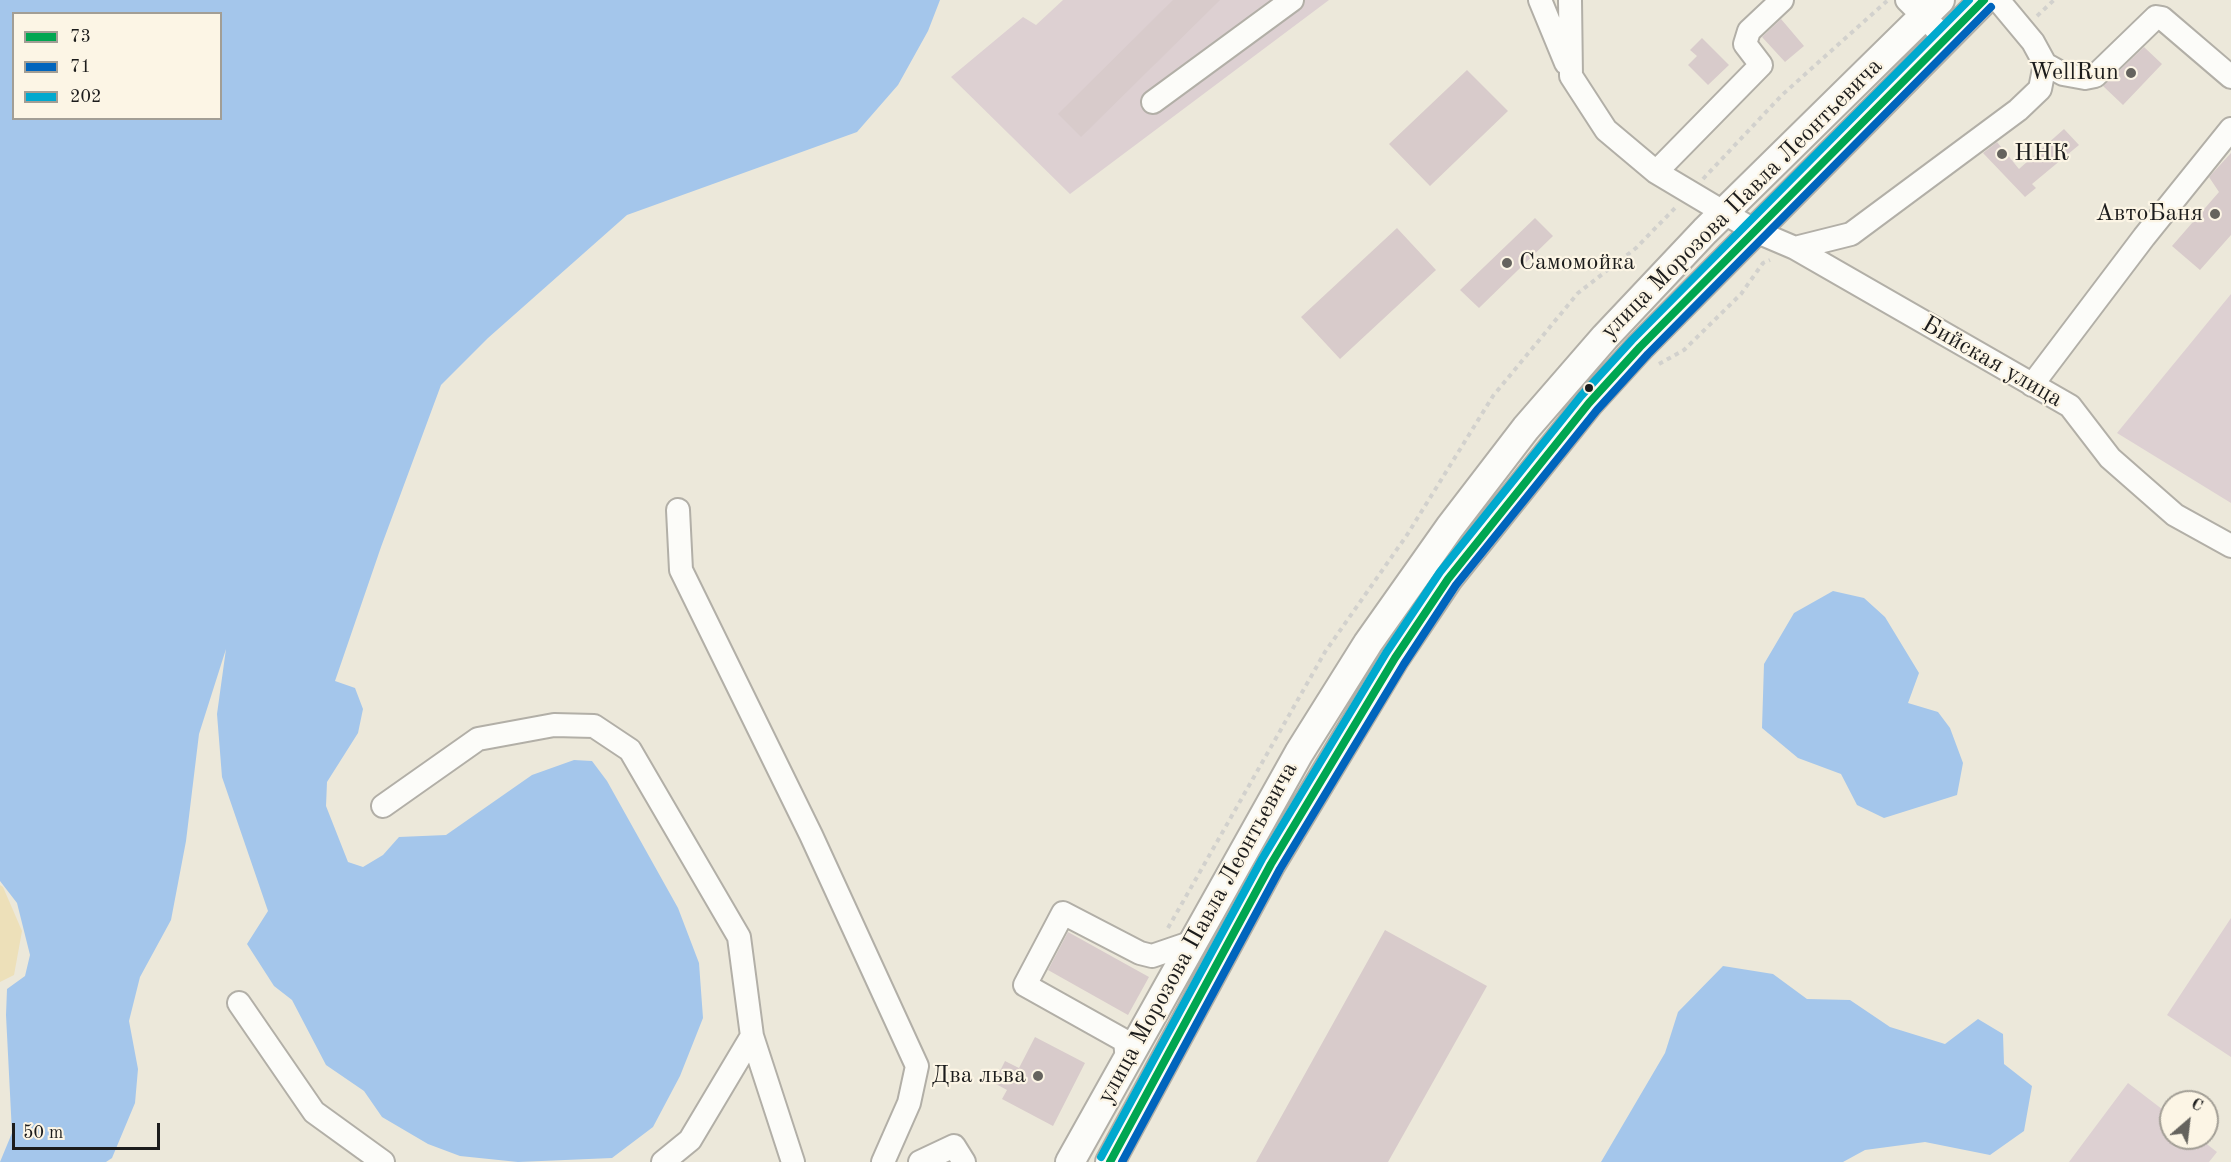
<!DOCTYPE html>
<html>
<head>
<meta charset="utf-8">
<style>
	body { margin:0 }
	#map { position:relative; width:2231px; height:1162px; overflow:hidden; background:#ece8da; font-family:"Old Standard TT",serif }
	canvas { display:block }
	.legend { position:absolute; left:12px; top:12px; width:210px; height:108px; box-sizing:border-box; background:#fcf5e5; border:2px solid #a29e95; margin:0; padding:8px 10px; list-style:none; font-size:18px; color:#1c1c1c }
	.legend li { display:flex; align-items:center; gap:12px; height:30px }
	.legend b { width:30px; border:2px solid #a29e95 }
	.north { position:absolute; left:2159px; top:1090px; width:60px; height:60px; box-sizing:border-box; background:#fcf5e5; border:2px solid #a29e95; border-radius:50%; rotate:28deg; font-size:16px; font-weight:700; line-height:24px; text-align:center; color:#1c1c1c }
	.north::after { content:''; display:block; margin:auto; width:21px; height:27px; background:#65635e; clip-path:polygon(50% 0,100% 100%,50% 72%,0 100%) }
	.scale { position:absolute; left:12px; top:1123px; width:148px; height:27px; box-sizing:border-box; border:3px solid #1c1c1c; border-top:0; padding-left:8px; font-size:18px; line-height:21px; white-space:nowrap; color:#1c1c1c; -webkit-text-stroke:4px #fcf5e5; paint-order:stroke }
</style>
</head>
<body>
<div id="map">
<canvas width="2231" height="1162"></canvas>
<ul class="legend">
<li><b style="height:8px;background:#00a651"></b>73</li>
<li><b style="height:8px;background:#0065bd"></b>71</li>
<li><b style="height:8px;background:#00a9ce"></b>202</li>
</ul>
<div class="north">С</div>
<div class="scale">50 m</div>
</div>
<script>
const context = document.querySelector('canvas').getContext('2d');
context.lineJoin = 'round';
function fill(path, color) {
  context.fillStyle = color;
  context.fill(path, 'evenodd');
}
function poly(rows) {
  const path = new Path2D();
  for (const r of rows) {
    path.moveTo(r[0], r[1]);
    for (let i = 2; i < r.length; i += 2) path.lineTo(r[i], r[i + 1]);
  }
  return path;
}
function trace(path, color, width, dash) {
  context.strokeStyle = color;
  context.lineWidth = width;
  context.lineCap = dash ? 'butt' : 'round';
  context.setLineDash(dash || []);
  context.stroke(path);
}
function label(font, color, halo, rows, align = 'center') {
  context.font = font + ' "Old Standard TT",serif';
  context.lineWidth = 4.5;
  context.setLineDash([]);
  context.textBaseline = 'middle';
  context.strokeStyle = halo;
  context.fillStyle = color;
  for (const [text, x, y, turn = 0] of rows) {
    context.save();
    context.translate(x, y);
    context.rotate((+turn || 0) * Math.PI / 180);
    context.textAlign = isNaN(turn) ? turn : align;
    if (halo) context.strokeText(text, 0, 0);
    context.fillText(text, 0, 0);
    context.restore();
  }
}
fill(poly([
	[1063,0,1329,0,1070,194,951,77,1023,17,1036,25],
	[2231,294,2231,503,2117,433],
	[2231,918,2231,1057,2167,1015],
	[2128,1083,2171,1116,2171,1138,2199,1138,2217,1152,2209,1162,2069,1162]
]), '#ddd0d2');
fill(poly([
	[0,885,3,887,22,931,14,975,0,982]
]), '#ede0b9');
fill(poly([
	[0,0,940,0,928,31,898,85,857,132,627,215,488,338,441,385,381,547,335,681,355,688,363,709,358,733,327,782,326,806,348,862,363,867,383,855,399,837,446,835,532,775,574,760,592,761,607,781,678,908,699,963,703,1018,680,1076,653,1127,612,1158,518,1162,460,1156,428,1144,382,1117,364,1091,326,1065,292,1000,274,986,247,944,268,911,222,777,217,714,226,649,199,734,186,841,171,920,140,977,129,1021,138,1069,135,1103,112,1158,106,1162,0,1162,12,1133,6,1015,7,989,25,976,30,955,17,903,0,881],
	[14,14,220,14,220,118,14,118],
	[1833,591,1864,598,1885,617,1919,673,1908,703,1938,712,1950,728,1963,763,1957,795,1884,818,1857,805,1841,774,1798,758,1762,728,1764,664,1794,613],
	[1723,966,1773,974,1807,999,1850,1000,1890,1027,1945,1044,1978,1019,2003,1034,2004,1064,2032,1086,2024,1131,1990,1155,1925,1142,1865,1150,1843,1162,1601,1162,1665,1053,1678,1012]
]), '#a4c6eb');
fill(poly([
	[1173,0,1220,0,1081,137,1058,114],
	[1781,19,1804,46,1785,62,1762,37],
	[1702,38,1729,65,1708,85,1688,65,1697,56,1690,50],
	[2144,47,2162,64,2123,105,2103,86],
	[1467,70,1508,111,1430,186,1389,144],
	[2064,129,2079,145,2032,184,2036,188,2025,197,1983,153,1997,142,2019,169],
	[2231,153,2231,235,2200,270,2172,246,2219,192,2209,177],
	[1535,218,1553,236,1479,308,1460,290],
	[1397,228,1436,270,1340,359,1301,317],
	[1385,930,1487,986,1388,1162,1256,1162],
	[1068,932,1149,977,1128,1015,1048,970],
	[1035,1037,1085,1063,1053,1126,1002,1099,1007,1090,994,1083,1005,1061,1019,1068]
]), '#d8cbcb');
const minor = poly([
	[1540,0,1566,63],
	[1570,0,1571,76,1606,130,1656,172,1755,231,1795,248,2070,406,2110,458,2175,515,2231,546],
	[1907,0,1945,38],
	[1998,0,2033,42,2045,64,2063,74,2085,78,2095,76,2156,17,2162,18,2231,77],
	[1153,102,1292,0],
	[1656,172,1761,65,1745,44,1749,31,1782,0],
	[1795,248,1851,234,2018,110,2040,89,2045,64],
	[2032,385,2144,237,2231,129],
	[678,510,681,570,811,835,917,1066,909,1103,883,1162],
	[383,806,478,739,554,725,594,726,630,750,739,937,752,1036,793,1162],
	[239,1003,314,1112,383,1162],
	[1127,1060,1125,1041,1025,985,1063,913,1140,953,1152,956,1193,942],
	[663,1162,690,1140,752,1036],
	[920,1162,954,1146,964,1162]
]);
const major = poly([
	[1070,1162,1299,753,1368,643,1450,527,1526,428,1605,337,1705,231,1940,0],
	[1110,1162,1271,864,1395,658,1448,579,1589,403,1640,347,1984,0]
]);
trace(minor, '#b2afa7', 26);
trace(major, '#b2afa7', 32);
trace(poly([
	[2037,16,2054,0],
	[1703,179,1782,95,1887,1],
	[1659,364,1684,350,1741,294,1763,263,1770,260],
	[1168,928,1325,652,1407,535,1493,396,1578,293,1636,248,1677,206]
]), '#d2d1cd', 4, [4.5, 4.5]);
trace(minor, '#fcfcf9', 22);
trace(major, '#fcfcf9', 28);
trace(poly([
	[1110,1162,1271,864,1395,658,1448,579,1589,403,1640,347,1984,0]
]), '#00a651', 8);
trace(poly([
	[1122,1162,1280,869,1404,664,1456,585,1597,410,1648,354,1991,7]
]), '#0065bd', 8);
trace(poly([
	[1101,1157,1262,859,1386,653,1440,572,1581,396,1632,340,1969,0]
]), '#00a9ce', 8);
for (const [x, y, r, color] of [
	[2131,73,6,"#65635e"],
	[2002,154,6,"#65635e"],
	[2215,214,6,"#65635e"],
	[1507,263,6,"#65635e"],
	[1589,388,5,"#1c1c1c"],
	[1038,1076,6,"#65635e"]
]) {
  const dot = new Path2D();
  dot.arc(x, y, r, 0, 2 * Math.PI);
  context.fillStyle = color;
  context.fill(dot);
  trace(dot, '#fcf5e5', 2);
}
label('24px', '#1c1c1c', '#fcf5e5', [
	["WellRun",2119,73],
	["ННК",2014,154,"left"],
	["АвтоБаня",2203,214],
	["Самомойка",1519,263,"left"],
	["Два льва",1026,1076]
], 'right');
label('24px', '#1c1c1c', '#fcf5e5', [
	["улица Морозова Павла Леонтьевича",1742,199,-45],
	["Бийская улица",1992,362,30],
	["улица Морозова Павла Леонтьевича",1198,933,-61]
]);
</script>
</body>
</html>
